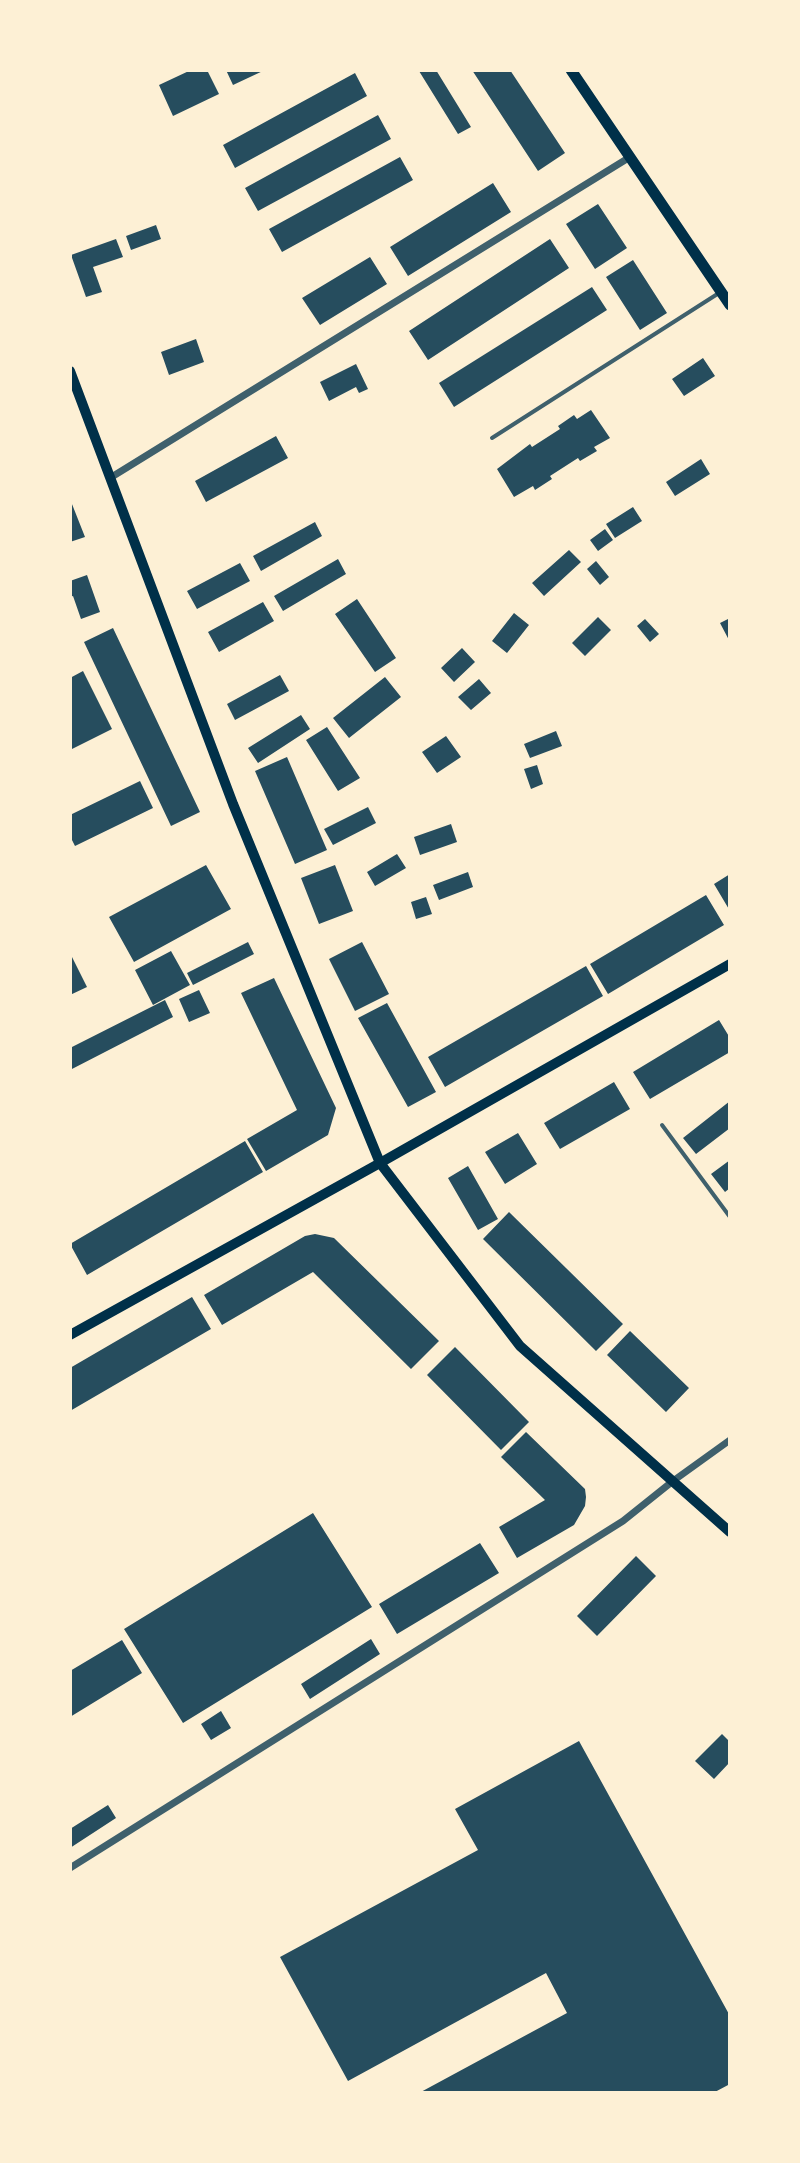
<!DOCTYPE html>
<html>
<head>
<meta charset="utf-8">
<style>
	body { margin:0 }
	#map { position:relative; width:800px; height:2163px; overflow:hidden; background:#fdf0d5; font-family:Helvetica,sans-serif }
	canvas { display:block }
	.frame { position:absolute; inset:0; border:72px solid #fdf0d5; pointer-events:none }
</style>
</head>
<body>
<div id="map">
<canvas width="800" height="2163"></canvas>
<div class="frame"></div>
</div>
<script>
const context = document.querySelector('canvas').getContext('2d');
context.lineJoin = 'round';
function fill(path, color) {
  context.fillStyle = color;
  context.fill(path, 'evenodd');
}
function poly(rows) {
  const path = new Path2D();
  for (const r of rows) {
    path.moveTo(r[0], r[1]);
    for (let i = 2; i < r.length; i += 2) path.lineTo(r[i], r[i + 1]);
  }
  return path;
}
function trace(path, color, width, dash) {
  context.strokeStyle = color;
  context.lineWidth = width;
  context.lineCap = dash ? 'butt' : 'round';
  context.setLineDash(dash || []);
  context.stroke(path);
}
fill(poly([
	[191,70,207,70,219,94,173,116,159,85],
	[226,70,265,70,233,85],
	[421,70,436,70,471,127,458,134,419,71],
	[472,70,510,70,565,153,538,171],
	[355,73,367,96,235,168,223,145],
	[378,115,391,139,258,211,245,188],
	[400,157,413,180,282,252,269,229],
	[493,183,511,212,408,276,390,247],
	[598,204,627,248,595,269,566,224],
	[156,225,161,239,131,250,126,236],
	[116,239,123,257,93,267,102,292,86,297,71,255],
	[550,239,569,268,428,360,409,331],
	[370,257,387,284,320,325,302,298],
	[633,260,667,313,640,330,606,277],
	[592,287,607,310,454,407,439,383],
	[196,339,204,362,169,375,161,352],
	[703,358,715,376,684,396,672,379],
	[356,364,368,389,359,393,356,387,329,401,320,382],
	[591,410,610,438,594,447,597,451,580,461,578,458,550,476,552,479,535,490,533,486,514,497,497,469,530,444,532,447,560,429,558,426,574,415,577,419],
	[276,436,288,458,206,502,195,481],
	[701,459,710,474,675,496,666,482],
	[70,499,85,537,70,542],
	[633,507,642,521,615,538,606,524],
	[315,522,322,536,261,571,253,556],
	[605,529,613,540,598,551,590,540],
	[569,550,581,562,544,596,532,583],
	[338,559,346,574,283,611,274,596],
	[596,561,609,577,600,585,587,569],
	[240,563,250,581,197,609,187,591],
	[87,575,100,612,81,619,73,596,70,597,70,581],
	[357,599,396,658,375,672,335,614],
	[263,602,274,621,219,652,208,632],
	[514,613,529,625,507,653,492,641],
	[598,617,611,630,585,656,572,643],
	[730,618,730,642,720,623],
	[645,619,659,634,650,642,637,626],
	[113,628,200,812,171,826,84,642],
	[462,648,475,662,454,682,441,668],
	[83,671,112,729,70,750,70,678],
	[280,675,289,691,235,720,227,704],
	[385,677,401,697,349,738,333,718],
	[479,679,491,693,471,710,458,697],
	[301,715,310,729,258,763,248,748],
	[327,727,360,778,338,791,306,740],
	[556,731,562,746,530,758,524,744],
	[446,736,461,757,437,773,422,752],
	[287,757,327,850,295,864,255,771],
	[537,765,543,784,531,789,524,769],
	[140,781,153,808,75,846,70,836,70,815],
	[368,807,376,823,333,845,324,829],
	[451,824,457,842,420,855,414,837],
	[397,854,406,868,375,886,367,872],
	[206,865,231,909,134,962,109,917],
	[335,865,353,911,319,924,301,878],
	[468,872,473,887,439,900,433,885],
	[730,874,730,911,714,884],
	[706,895,724,925,608,994,590,964],
	[426,897,432,914,416,919,411,902],
	[248,942,254,954,193,985,187,973],
	[362,942,389,994,355,1011,329,959],
	[171,951,190,985,153,1005,135,970],
	[72,957,87,987,70,995,70,959],
	[586,966,603,996,445,1087,428,1057],
	[274,978,336,1108,328,1135,266,1171,247,1139,297,1110,241,993],
	[199,990,210,1013,189,1022,179,999],
	[165,1000,173,1017,70,1070,70,1048],
	[387,1003,436,1092,408,1107,358,1018],
	[719,1020,730,1038,730,1052,650,1099,633,1072],
	[614,1082,630,1109,560,1149,544,1123],
	[730,1101,730,1128,696,1154,683,1138],
	[518,1133,537,1164,505,1184,485,1152],
	[245,1141,263,1172,87,1275,70,1244],
	[730,1160,730,1188,725,1192,711,1174],
	[468,1166,498,1219,478,1230,448,1178],
	[509,1212,623,1324,596,1351,483,1239],
	[315,1234,334,1238,439,1341,411,1369,313,1272,222,1325,204,1295,305,1236],
	[192,1297,211,1329,70,1411,70,1368],
	[630,1331,689,1388,666,1412,607,1355],
	[455,1347,529,1422,501,1450,427,1375],
	[526,1432,585,1489,586,1497,585,1506,574,1525,517,1558,499,1527,545,1500,501,1457],
	[313,1513,372,1607,183,1723,124,1629],
	[480,1543,499,1573,397,1634,379,1604],
	[636,1556,656,1576,597,1636,577,1616],
	[371,1639,380,1654,310,1699,301,1684],
	[122,1640,142,1673,70,1717,70,1671],
	[221,1711,231,1728,211,1740,201,1724],
	[722,1734,730,1742,730,1762,714,1779,695,1761],
	[579,1741,730,2016,730,2084,713,2093,419,2093,567,2013,546,1973,348,2081,280,1957,478,1850,455,1809],
	[108,1805,116,1818,70,1848,70,1829]
]), '#264d5e');
trace(poly([
	[492,438,719,293],
	[662,1125,730,1217]
]), '#3f606c', 4);
trace(poly([
	[110,478,630,157],
	[70,1868,623,1521,673,1481,730,1440]
]), '#3f606c', 7);
trace(poly([
	[70,371,233,804,380,1163,520,1346,730,1532],
	[70,1335,380,1163,730,964]
]), '#003049', 10);
trace(poly([
	[571,70,730,305]
]), '#003049', 11);
</script>
</body>
</html>
